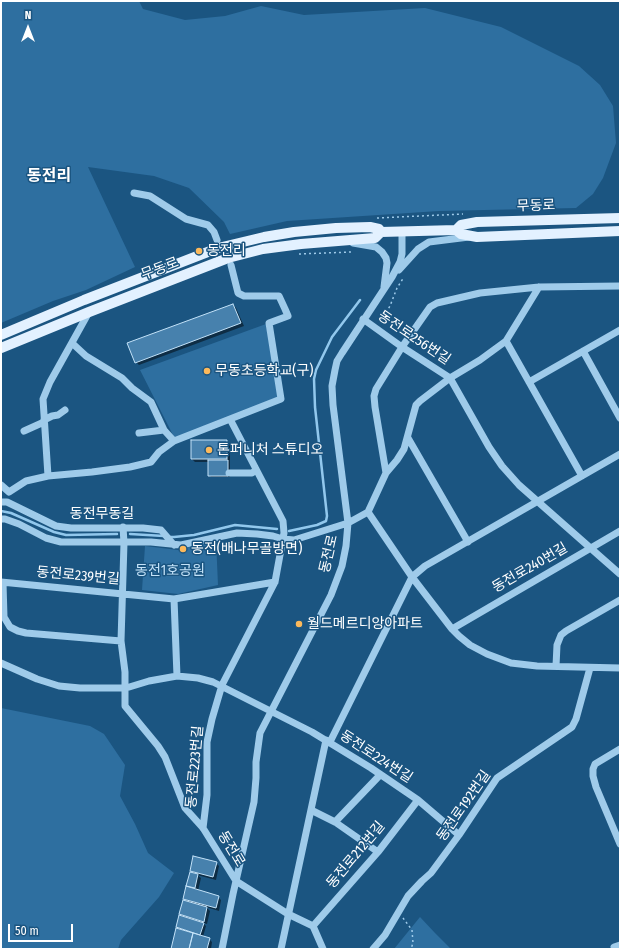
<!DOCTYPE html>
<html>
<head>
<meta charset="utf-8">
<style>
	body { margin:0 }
	#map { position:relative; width:621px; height:950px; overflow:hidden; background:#1b5581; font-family:"Fira Sans Condensed",sans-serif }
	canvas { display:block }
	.frame { position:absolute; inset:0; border:2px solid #fff; pointer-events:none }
	.north { position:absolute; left:8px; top:8px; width:40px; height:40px; -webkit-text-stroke:3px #1b5581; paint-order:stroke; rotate:0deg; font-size:11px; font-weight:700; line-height:16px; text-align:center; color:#fff }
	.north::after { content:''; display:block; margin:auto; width:14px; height:18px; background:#fff; clip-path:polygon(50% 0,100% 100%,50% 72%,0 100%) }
	.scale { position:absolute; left:8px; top:924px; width:65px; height:18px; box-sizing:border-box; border:2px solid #fff; border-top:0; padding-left:5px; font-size:12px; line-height:14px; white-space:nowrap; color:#fff; -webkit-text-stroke:3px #1b5581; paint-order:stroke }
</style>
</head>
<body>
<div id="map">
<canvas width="621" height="950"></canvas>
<div class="frame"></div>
<div class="north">N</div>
<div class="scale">50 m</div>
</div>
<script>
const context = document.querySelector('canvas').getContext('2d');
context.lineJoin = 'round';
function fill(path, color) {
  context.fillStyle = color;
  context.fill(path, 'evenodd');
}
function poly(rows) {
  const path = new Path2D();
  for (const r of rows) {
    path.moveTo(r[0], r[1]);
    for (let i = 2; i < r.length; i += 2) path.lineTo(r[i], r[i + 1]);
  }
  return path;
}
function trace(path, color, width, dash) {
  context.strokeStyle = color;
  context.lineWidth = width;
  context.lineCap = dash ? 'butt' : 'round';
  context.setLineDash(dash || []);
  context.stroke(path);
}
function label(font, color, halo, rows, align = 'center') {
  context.font = font + ' "Fira Sans Condensed","Noto Sans KR",sans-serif';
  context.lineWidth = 3;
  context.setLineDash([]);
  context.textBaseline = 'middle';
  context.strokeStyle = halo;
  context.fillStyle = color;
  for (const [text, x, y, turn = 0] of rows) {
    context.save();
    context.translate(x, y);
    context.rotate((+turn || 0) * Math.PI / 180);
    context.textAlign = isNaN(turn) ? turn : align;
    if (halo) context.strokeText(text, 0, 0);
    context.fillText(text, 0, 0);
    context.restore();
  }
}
fill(poly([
	[1,1,139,1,143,9,185,20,225,16,261,6,304,15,425,8,501,27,579,66,600,85,613,106,616,143,603,178,593,194,576,208,439,211,287,221,230,234,224,222,189,188,154,176,88,167,135,267,86,290,53,301,1,323],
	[266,324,279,398,175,439,140,370],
	[216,540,218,585,178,594,142,590,145,546,178,550],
	[1,708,90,726,104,734,125,765,120,796,135,824,148,853,174,873,159,897,121,940,118,949,1,949],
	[420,917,435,933,451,949,394,949]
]), '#2e6fa0');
fill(poly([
	[233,305,236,308,244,326,139,365,136,362],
	[227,441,230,444,230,477,211,477,209,475,209,462,195,462,192,459],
	[216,863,219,866,216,880,197,875,201,878,198,891,218,897,221,900,219,911,206,907,210,911,207,924,203,923,206,926,203,937,209,939,212,942,211,949,172,949,184,901,188,902,184,898,191,873,194,874,191,871]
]), '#0007');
trace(poly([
	[1,511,11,513,54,532,66,535,117,534],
	[289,531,317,525,326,521,327,516,315,407,314,379,316,370,332,337,360,300],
	[130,534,164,536],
	[169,537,174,537,194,535,235,525,277,529]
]), '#92c8ed', 2.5);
const building = poly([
	[233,304,241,323,135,363,127,343,233,304],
	[191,440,227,440,227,459,191,459,191,440],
	[208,460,228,460,228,476,208,476,208,460],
	[193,856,217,862,213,877,190,871,193,856],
	[190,872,198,874,195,888,186,886,190,872],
	[186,886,219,896,216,908,183,899,186,886],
	[183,900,207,907,204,922,179,914,183,900],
	[179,915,204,923,200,935,176,927,179,915],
	[176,928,193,933,189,949,171,949,176,928],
	[193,933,210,938,207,949,189,949,193,933]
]);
fill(building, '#4781ad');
trace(building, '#c3e2f8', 1);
trace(poly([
	[377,218,463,214],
	[299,254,352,252],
	[381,321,390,306,397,288,404,277],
	[403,918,412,930,413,943,411,949]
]), '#9fcbea', 1.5, [2, 3]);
trace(poly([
	[134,193,150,196,186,219,208,225,214,232,217,240],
	[353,243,376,247,382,252,386,258,387,263,384,287],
	[399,270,418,249,429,242,469,237],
	[363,319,402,347,450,378,489,447,502,466,519,485,620,574],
	[506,341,582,476],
	[72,343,86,356,122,378,132,388,151,402,164,430,174,441],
	[583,351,620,418],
	[529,382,620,330],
	[44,420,52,416,58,415,65,410],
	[24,431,44,422],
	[139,433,164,430],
	[408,438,468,542],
	[229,473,252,473,256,470],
	[386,473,375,407,374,396,376,389,402,347,430,307,437,303,480,293,539,287,620,286],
	[48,476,43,399,50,382,89,312],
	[1,485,9,492],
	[9,492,26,481,48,476,92,472,130,467,151,462,159,452,174,441,281,399,269,323,288,316,285,309,279,296,244,296,238,293,231,265],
	[1,502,7,502,56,526,71,528,143,528,161,530,174,545],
	[368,512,412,577,452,629,459,636,470,645,487,654,511,663,537,666,620,668],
	[368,512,386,473,397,460,404,449,416,405,420,401,450,378,480,360,506,341,539,287],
	[1,519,5,519,19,524,46,538,61,542,151,542,181,545,237,533,257,534,273,536,283,539,294,540,348,523,368,512],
	[123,527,124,543,121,641,125,672,125,706,158,746,165,757,185,808,203,828,236,881,288,914,313,926,323,949],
	[1,582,174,599,275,582],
	[3,583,4,617,10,627,18,631,26,633,121,641],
	[174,599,177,676],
	[452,629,620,531],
	[1,663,37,679,59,686,80,688,126,688,149,681,177,676,198,678,213,682,312,732,371,768,418,800,459,835],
	[556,666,557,645,561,635,566,631,620,600],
	[330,742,412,577,425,566,620,454],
	[620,749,595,764,593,769,593,776,596,787,620,844],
	[311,810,335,822,378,852],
	[335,822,380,775],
	[203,828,207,795,207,742,212,719,222,685,275,582,284,533,283,521,230,419],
	[313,926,378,852,418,800],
	[614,947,620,945],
	[222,949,233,894,254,802,256,778,256,762,260,733,331,595,342,566,346,546,348,523,333,405,332,386,335,370,337,361,342,353,392,277,400,262,402,254,402,232],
	[281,949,326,740],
	[373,949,385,935,408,896,422,881,431,873,459,835,497,778,572,727,576,719,590,668]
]), '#9fcbea', 7);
trace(poly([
	[456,230,461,234,477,237,620,231],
	[1,335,84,300,218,248,264,237,294,232,336,228,370,227,379,229,381,232,456,230,461,225,477,222,620,218],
	[1,348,89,312,228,258,263,249,301,244,375,238,381,232]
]), '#e3f1ff', 10);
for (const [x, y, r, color] of [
	[199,251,4,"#fcb95b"],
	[207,371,4,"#fcb95b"],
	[209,450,4,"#fcb95b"],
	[183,549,4,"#fcb95b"],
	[299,624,4,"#fcb95b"]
]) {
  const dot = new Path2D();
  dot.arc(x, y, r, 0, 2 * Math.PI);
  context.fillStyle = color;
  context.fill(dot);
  trace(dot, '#1b5581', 1.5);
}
label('14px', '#fff', '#1b5581', [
	["무동로",536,206,-2],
	["무동로",160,269,-21],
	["동전로256번길",414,338,34],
	["동전무동길",102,514],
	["동전로",329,554,-77],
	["동전로240번길",530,568,-30],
	["동전로239번길",78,576,5],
	["동전로224번길",376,757,33],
	["동전로223번길",195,767,-85],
	["동전로192번길",464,806,-55],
	["동전로",231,849,59],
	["동전로212번길",356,855,-50]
]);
label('14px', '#fff', '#1b5581', [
	["동전리",207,251],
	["무동초등학교(구)",215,371],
	["톤퍼니처 스튜디오",217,450],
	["동전(배나무골방면)",191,549],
	["월드메르디앙아파트",307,624]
], 'left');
label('14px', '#c3e2f8', '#1b5581', [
	["동전1호공원",170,571]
]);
label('bold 16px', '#fff', '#1b5581', [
	["동전리",49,177]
]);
</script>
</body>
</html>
